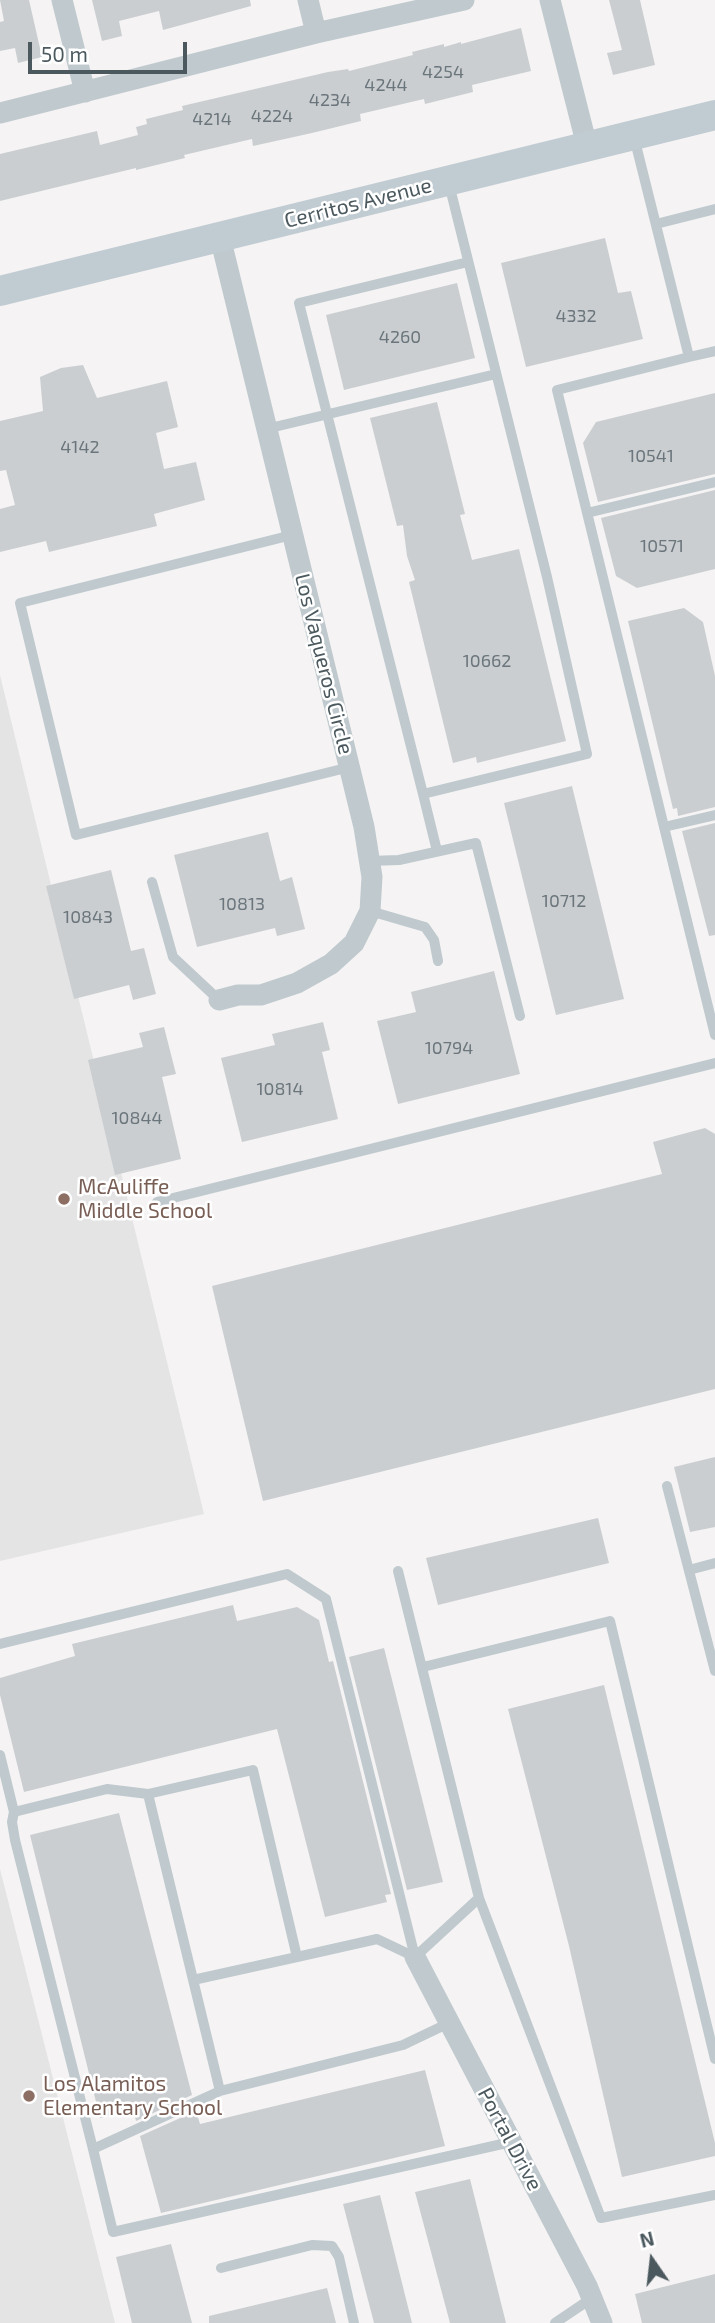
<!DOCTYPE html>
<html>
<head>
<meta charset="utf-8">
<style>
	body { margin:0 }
	#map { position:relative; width:715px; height:2323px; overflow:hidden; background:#f5f3f3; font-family:"Exo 2",sans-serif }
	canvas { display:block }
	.north { position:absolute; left:617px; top:2225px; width:70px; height:70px; -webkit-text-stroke:5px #fff; paint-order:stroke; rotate:346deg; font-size:19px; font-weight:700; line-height:28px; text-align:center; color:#4b595f }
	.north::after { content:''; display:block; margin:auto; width:24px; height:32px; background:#4b595f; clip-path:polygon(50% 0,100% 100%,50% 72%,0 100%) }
	.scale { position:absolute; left:28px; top:42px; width:159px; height:32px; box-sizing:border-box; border:4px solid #4b595f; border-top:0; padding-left:9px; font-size:21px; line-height:24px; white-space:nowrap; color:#4b595f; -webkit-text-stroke:5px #fff; paint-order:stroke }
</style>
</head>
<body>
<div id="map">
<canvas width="715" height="2323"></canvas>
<div class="north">N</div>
<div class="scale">50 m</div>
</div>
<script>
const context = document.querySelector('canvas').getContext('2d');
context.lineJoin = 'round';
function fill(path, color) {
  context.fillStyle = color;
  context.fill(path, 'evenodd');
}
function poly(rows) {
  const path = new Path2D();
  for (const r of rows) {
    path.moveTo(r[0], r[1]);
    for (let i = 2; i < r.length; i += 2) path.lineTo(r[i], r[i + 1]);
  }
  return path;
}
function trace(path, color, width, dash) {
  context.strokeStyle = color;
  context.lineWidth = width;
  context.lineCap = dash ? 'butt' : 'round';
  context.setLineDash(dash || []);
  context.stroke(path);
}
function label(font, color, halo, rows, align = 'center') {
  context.font = font + ' "Exo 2",sans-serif';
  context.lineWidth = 5;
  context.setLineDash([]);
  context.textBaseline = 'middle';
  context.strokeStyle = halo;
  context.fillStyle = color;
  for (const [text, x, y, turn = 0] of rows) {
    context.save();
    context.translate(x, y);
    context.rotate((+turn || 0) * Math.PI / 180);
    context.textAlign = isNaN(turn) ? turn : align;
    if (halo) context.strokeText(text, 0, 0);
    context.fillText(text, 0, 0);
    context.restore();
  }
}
fill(poly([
	[0,675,204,1514,0,1561],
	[0,1869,115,2323,0,2323]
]), '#e5e4e4');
fill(poly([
	[0,0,29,0,42,57,18,63,15,48,0,51,0,22,4,21],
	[92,0,250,0,251,6,163,30,159,11,119,21,122,36,102,41],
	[609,0,640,0,655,65,613,75,607,53,622,50],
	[521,28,531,71,472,85,473,92,425,104,424,99,360,114,361,121,312,133,253,146,252,139,184,155,185,158,136,170,136,168,0,201,0,154,97,131,100,145,138,135,136,127,147,124,146,119,183,110,182,106,328,72,348,69,349,71,413,55,412,52,444,44,444,47,461,42,461,44],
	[605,238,618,293,631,291,643,339,526,367,501,263],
	[457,283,475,358,344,390,326,315],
	[83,365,97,398,167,381,178,427,156,433,164,469,196,462,205,500,154,514,157,526,49,552,46,541,0,552,0,509,15,505,6,470,0,471,0,421,43,411,40,377,61,368],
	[715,393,715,474,598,502,583,443,596,422],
	[437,402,465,514,460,515,472,560,519,549,566,741,477,763,476,757,453,763,409,582,415,580,407,556,403,525,397,526,370,418],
	[715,490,715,569,637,588,616,576,601,518],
	[684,608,703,622,715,676,715,807,678,816,677,808,673,809,628,621],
	[572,786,624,999,556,1015,504,803],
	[715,823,715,935,709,936,682,831],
	[268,832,280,881,292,877,305,929,277,936,275,928,197,947,174,855],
	[111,870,131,951,144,948,156,994,133,1000,129,985,74,999,46,886],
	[494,971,520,1074,398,1104,377,1021,416,1012,411,992],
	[323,1022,330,1050,322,1052,338,1119,242,1142,221,1058,275,1045,272,1034],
	[164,1027,176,1074,162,1077,181,1159,115,1175,88,1060,143,1047,139,1033],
	[705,1128,715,1134,715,1389,263,1501,212,1286,662,1174,653,1142],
	[715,1457,715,1527,690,1532,674,1467],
	[598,1518,609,1563,438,1605,426,1558],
	[233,1605,237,1621,297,1607,319,1620,329,1662,333,1661,391,1894,385,1895,387,1902,325,1917,277,1729,24,1792,0,1695,0,1678,75,1656,72,1644],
	[384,1648,443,1882,407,1890,349,1657],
	[604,1685,715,2143,715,2156,622,2177,569,1946,508,1709],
	[119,1813,192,2095,136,2121,133,2110,100,2118,30,1835],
	[425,2070,445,2146,161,2213,140,2136,196,2111,200,2124],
	[470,2179,506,2323,450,2323,415,2192],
	[380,2195,412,2323,374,2323,343,2204],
	[171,2244,192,2323,132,2323,116,2257],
	[715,2274,715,2323,642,2323,635,2294],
	[327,2288,336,2323,209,2323,209,2316]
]), '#caced1');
trace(poly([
	[634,137,689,357,715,351],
	[449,184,547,577,587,754,423,794,299,303,468,262],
	[656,224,715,209],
	[689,357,557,390,715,1035],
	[266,429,496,374],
	[587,513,715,482],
	[292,535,20,603,76,835,350,767],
	[423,794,437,851],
	[664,827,715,815],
	[369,861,399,860,476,843,520,1016],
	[152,882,173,957,219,1000],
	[370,911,425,927,434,940,438,961],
	[157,1202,715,1063],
	[667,1486,715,1671],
	[689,1570,715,1563],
	[398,1571,479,1898,415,1957],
	[0,1644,287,1574,326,1599,415,1957],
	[423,1667,610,1621,715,2059],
	[0,1755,14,1812,107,1789,148,1794],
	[14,1812,12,1822,15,1840,93,2149],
	[479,1898,601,2218,715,2195],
	[415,1957,377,1939,297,1957,253,1770,148,1794,220,2091,403,2045,449,2023],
	[193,1980,297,1957],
	[220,2091,93,2149,113,2232,511,2142],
	[221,2268,312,2245,332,2246,339,2257,354,2323],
	[555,2323,592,2298]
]), '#bfc9ce', 10);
trace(poly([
	[62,0,85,92],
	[308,0,316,33],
	[550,0,587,146],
	[0,113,316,33,464,0],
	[219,1000,238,995,261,995,297,983,331,964,354,943,370,911,372,877,364,827,220,237],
	[415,1957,587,2286,602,2323]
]), '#bfc9ce', 21);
trace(poly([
	[0,291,715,115]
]), '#c0cbd2', 30);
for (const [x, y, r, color] of [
	[64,1199,7,"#8d6e63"],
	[29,2096,7,"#8d6e63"]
]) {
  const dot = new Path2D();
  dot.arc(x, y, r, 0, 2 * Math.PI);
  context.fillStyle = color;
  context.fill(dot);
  trace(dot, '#fff', 2.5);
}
label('18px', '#6b767c', null, [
	["4254",443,72],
	["4244",386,85],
	["4234",330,100],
	["4224",272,116],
	["4214",212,119],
	["4332",576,316],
	["4260",400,337],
	["4142",80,447],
	["10541",651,456],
	["10571",662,546],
	["10662",487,661],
	["10712",564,901],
	["10813",242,904],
	["10843",88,917],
	["10794",449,1048],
	["10814",280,1089],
	["10844",137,1118]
]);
label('21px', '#4b595f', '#fff', [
	["Cerritos Avenue",358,203,-14],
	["Los Vaqueros Circle",324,664,76],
	["Portal Drive",510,2139,62]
]);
label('21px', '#785e54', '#fff', [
	["McAuliffe",78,1187],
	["Middle School",78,1211],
	["Los Alamitos",43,2084],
	["Elementary School",43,2108]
], 'left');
</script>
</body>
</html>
